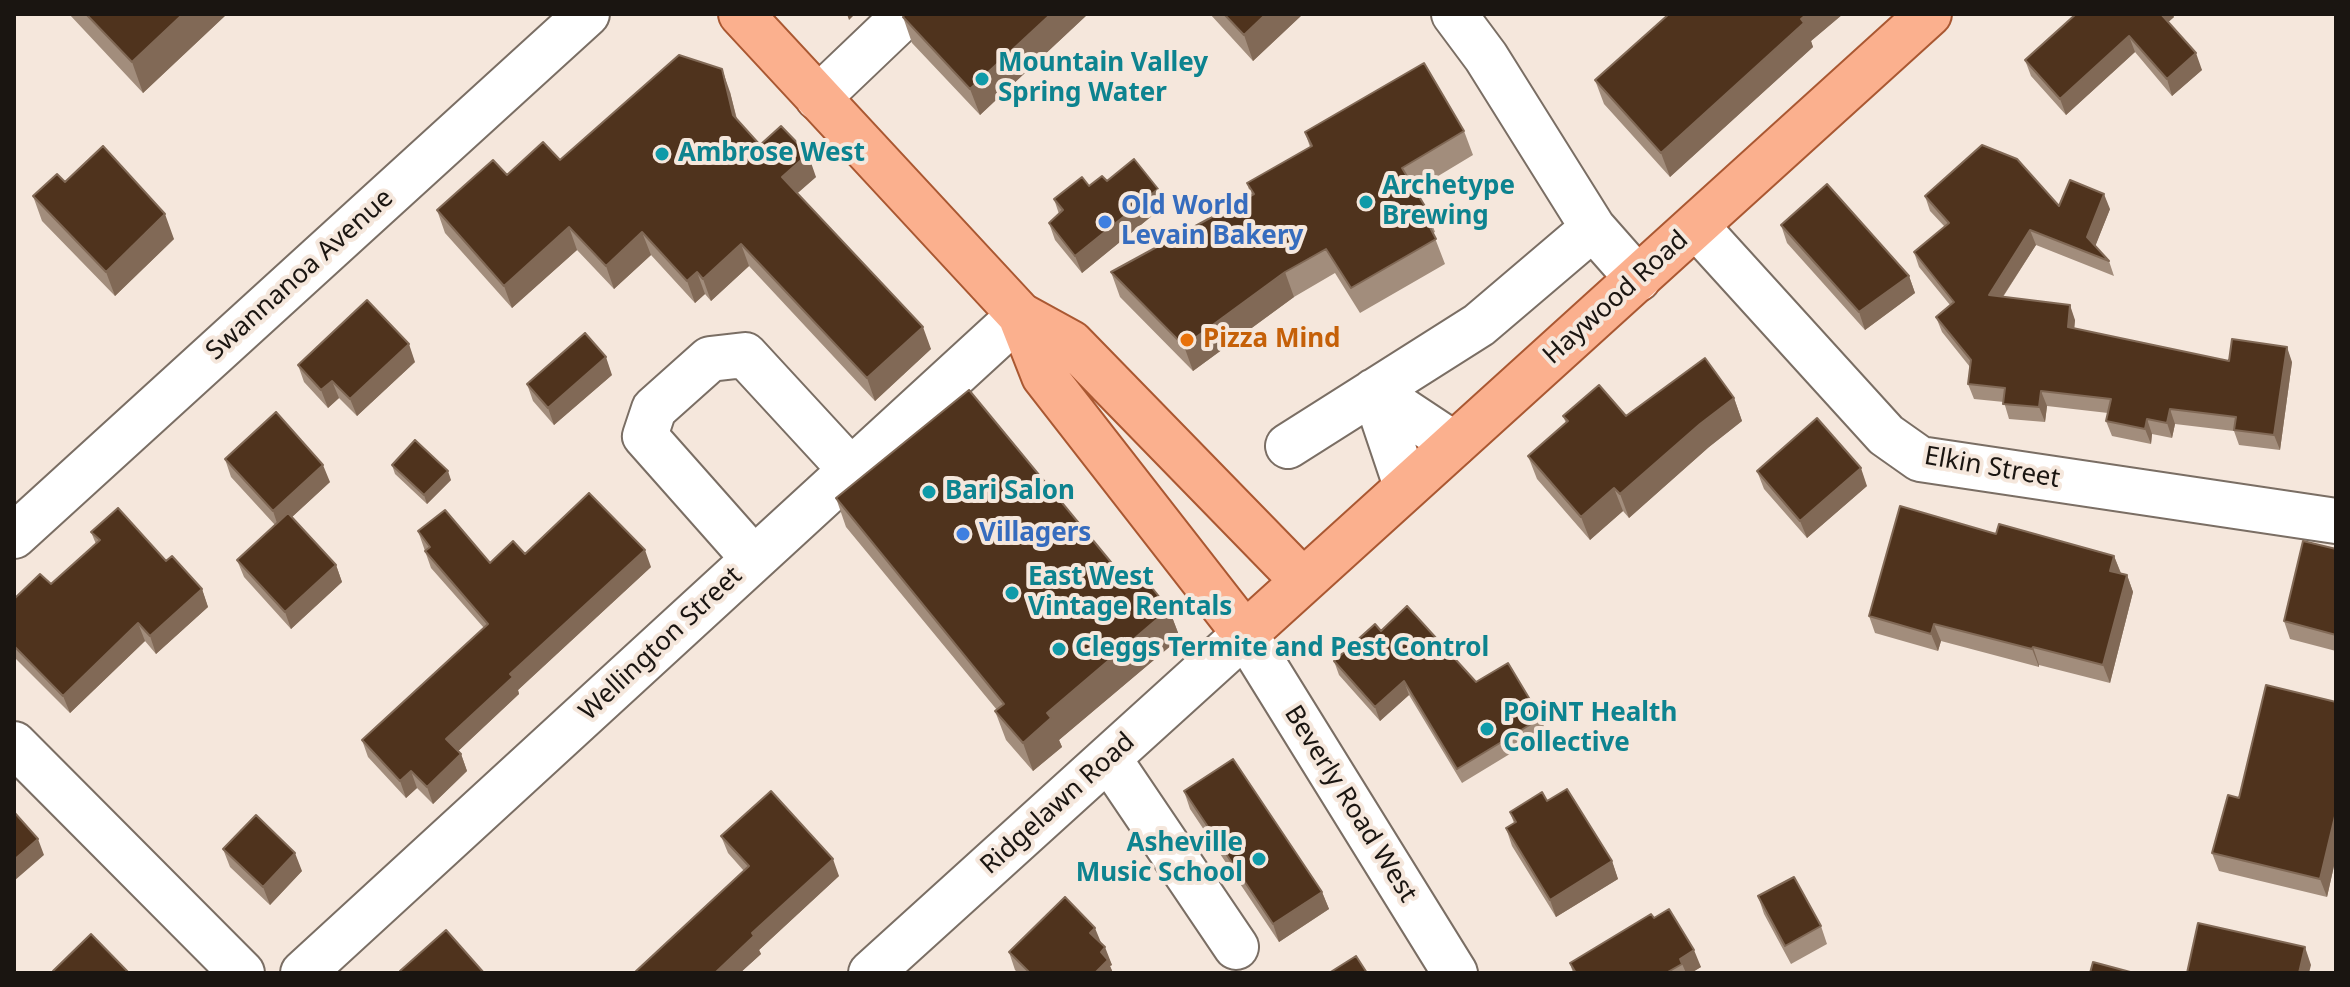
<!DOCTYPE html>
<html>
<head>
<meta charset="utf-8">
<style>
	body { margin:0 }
	#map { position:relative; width:2350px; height:987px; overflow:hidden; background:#f5e7dc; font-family:"Noto Sans",sans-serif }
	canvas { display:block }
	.frame { position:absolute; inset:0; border:16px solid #1a1511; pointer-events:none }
</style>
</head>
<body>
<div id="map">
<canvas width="2350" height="987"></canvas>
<div class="frame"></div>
</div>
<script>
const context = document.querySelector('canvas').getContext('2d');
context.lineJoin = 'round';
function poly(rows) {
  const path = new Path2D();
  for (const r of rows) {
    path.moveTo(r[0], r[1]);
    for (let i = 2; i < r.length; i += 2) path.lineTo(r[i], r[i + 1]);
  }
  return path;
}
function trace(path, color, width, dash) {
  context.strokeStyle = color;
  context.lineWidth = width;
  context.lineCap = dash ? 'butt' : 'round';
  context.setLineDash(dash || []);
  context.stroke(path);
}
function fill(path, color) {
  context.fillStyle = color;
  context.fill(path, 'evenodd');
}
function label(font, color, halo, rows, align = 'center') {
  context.font = font + ' "Noto Sans",sans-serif';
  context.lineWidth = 8;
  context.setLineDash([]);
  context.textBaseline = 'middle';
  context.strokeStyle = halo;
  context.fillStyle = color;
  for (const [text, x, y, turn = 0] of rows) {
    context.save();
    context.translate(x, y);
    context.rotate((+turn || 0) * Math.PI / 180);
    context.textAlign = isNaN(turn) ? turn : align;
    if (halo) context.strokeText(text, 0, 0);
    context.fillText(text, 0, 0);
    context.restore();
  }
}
const minor = poly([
	[1454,14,1486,57,1593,228,1638,279],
	[818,98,906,14],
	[1696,226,1886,435,1920,459,2336,521],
	[1288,446,1479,325,1593,228],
	[1406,486,1374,391,1454,444],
	[14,536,587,14],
	[754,559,645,436,654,409,710,359,745,355,851,470],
	[14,744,242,973],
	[1109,759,1236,947],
	[303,973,1020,315],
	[871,973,1245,634,1455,973]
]);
const major = poly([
	[741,14,1020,315,1071,343,1302,580],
	[1020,315,1044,376,1245,634,1929,14]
]);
trace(minor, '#7a6e64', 48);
trace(major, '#aa5832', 48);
trace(minor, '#fff', 44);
trace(major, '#fbb08e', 44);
fill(poly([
	[69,14,227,14,143,93],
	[905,14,1088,14,980,115,912,43,903,17],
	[1210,14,1303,14,1253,61],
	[1669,14,1843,14,1811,41,1813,47,1670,177,1604,104,1595,80],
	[2076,14,2172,14,2174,17,2168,22,2202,70,2172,96,2135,52,2066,115,2031,76,2025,60],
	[730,92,737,119,760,145,816,177,797,193,931,349,875,401,749,266,711,301,705,294,695,303,651,255,614,289,577,250,512,308,445,233,437,210,507,175,560,160],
	[1464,131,1473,155,1415,190,1426,208,1435,232,1433,233,1445,264,1360,313,1335,273,1294,297,1193,371,1120,297,1111,272,1251,196,1247,183,1310,147,1305,132],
	[1107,181,1158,189,1164,206,1082,273,1055,240,1049,223,1059,214,1054,199,1089,186],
	[33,196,174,239,115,296,42,221],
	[1925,196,2110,209,2095,246,2109,261,2114,276,2036,245,2003,297,2075,320,2074,329,2229,361,2292,362,2280,450,2239,445,2234,431,2175,424,2172,438,2152,434,2151,444,2112,436,2106,421,2108,413,2047,406,2045,422,2009,419,2004,402,1974,399,1968,384,1970,367,1942,332,1936,317,1950,305,1919,267,1914,252,1945,227,1930,211],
	[1781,225,1909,276,1915,293,1865,330,1787,243],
	[415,362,357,416,339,398,328,408,304,382,298,365],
	[612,375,554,425,533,401,527,384],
	[1734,398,1742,421,1709,447,1629,518,1623,511,1590,540,1537,479,1528,456,1566,423,1563,416,1626,416],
	[225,459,330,482,292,517,336,565,342,582,291,629,244,577,237,560,275,525,231,477],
	[392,465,451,480,427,504,395,474],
	[1757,471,1867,486,1807,538,1764,489],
	[836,498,1129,584,1169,609,1180,638,1059,740,1062,747,1033,771,1006,740,995,711,997,710,846,527],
	[418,531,490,563,525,554,651,567,518,690,519,694,458,751,461,754,467,771,433,804,417,788,406,798,368,757,362,740,484,628,431,568],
	[91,532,166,561,202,589,208,607,156,654,145,641,70,713,14,657,14,599,51,584,96,544],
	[1996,534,2114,556,2121,573,2127,575,2133,592,2110,683,2039,665,2039,667,1941,641,1938,651,1875,633,1869,616],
	[2336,549,2336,651,2290,639,2284,621],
	[1381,631,1541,718,1546,732,1462,783,1409,695,1380,721,1339,675,1334,661],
	[2336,702,2336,857,2327,897,2219,871,2212,853,2239,798],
	[1184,791,1322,892,1329,909,1279,942,1190,809],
	[1547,801,1612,861,1618,879,1556,917,1512,846,1506,828,1514,823,1510,812],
	[721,836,839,876,759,950,761,954,740,973,744,871,728,853],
	[223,849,302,871,270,905,230,867],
	[1758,896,1821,926,1827,944,1791,964,1764,914],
	[1651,914,1701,967,1691,973,1573,973,1570,963],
	[1101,943,1112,965,1110,966,1113,973,1018,973,1015,970,1009,952]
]), '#a28d7c');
fill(poly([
	[183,14,227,14,143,93,132,62],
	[847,14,855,14,849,20],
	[1051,14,1088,14,980,115,970,89],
	[1266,14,1303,14,1253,61,1244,35],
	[1807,14,1843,14,1811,41,1813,47,1670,177,1661,153],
	[2159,14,2172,14,2174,17,2164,26],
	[2129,36,2135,52,2066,115,2060,99],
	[2196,53,2202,70,2172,96,2167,79],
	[722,69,730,92,741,137,733,115],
	[808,154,816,177,791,199,782,177],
	[1158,189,1164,206,1082,273,1075,256],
	[2104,194,2110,209,2093,252,2087,237],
	[165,214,174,239,115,296,106,272],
	[569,227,577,250,512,308,504,286],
	[2030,230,2036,245,1994,310,1989,295],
	[642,232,651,255,614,289,606,266],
	[741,244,749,266,711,301,703,279],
	[697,272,705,294,695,303,687,281],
	[1285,272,1294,297,1193,371,1184,346],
	[1909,276,1915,293,1865,330,1859,312],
	[2070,305,2075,320,2073,342,2068,327],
	[923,327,931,349,875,401,867,378],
	[409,344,415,362,357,416,350,399],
	[2287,347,2292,362,2280,450,2274,435],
	[606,357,612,375,554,425,548,408],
	[332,381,339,398,328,408,321,390],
	[2041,391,2047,406,2045,422,2039,407],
	[1734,398,1742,421,1709,447,1629,518,1620,494,1700,424],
	[2170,409,2175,424,2172,438,2167,423],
	[2147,419,2152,434,2151,444,2145,429],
	[323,465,330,482,279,529,273,511],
	[1861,468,1867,486,1807,538,1800,521],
	[448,471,451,480,427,504,424,495],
	[1614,488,1623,511,1590,540,1581,517],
	[645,550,651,567,518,690,519,694,453,756,446,739,510,674],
	[2114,556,2121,574,2110,571],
	[336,565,342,582,291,629,285,612],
	[2127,575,2133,592,2110,683,2103,665],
	[202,589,208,607,156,654,150,636],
	[1169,609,1180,638,1059,740,1062,747,1033,771,1023,743,1047,713],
	[138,623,145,641,70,713,63,696],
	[1934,624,1941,641,1938,651,1931,634],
	[2033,647,2039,665,2039,667,2032,649],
	[1404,681,1409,695,1380,721,1375,707],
	[461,754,467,771,433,804,427,787],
	[411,771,417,788,406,798,400,781],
	[2336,812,2336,857,2327,897,2320,879],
	[38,839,44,855,14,881,14,860],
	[295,853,302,871,270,905,263,887],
	[833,859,839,876,759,950,761,954,740,973,715,973,752,933],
	[1612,861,1618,879,1556,917,1550,900],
	[1322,892,1329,909,1279,942,1273,924],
	[1095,928,1102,945,1090,933],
	[1105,947,1112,965,1110,966,1113,973,1095,973,1101,952],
	[2305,947,2311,965,2309,973,2299,973],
	[1694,950,1701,967,1691,973,1686,973,1680,959]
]), '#816956');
const building = poly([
	[86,14,183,14,132,62,86,14],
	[905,14,1051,14,970,89,903,17,905,14],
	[1224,14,1266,14,1244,35,1224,14],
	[1669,14,1807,14,1801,19,1804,23,1661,153,1595,80,1669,14],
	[2076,14,2161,14,2196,53,2167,79,2129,36,2060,99,2025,60,2076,14],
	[679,55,722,69,733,115,760,145,781,126,808,154,782,177,923,327,867,378,741,244,703,279,697,272,687,281,642,232,606,266,569,227,504,286,437,210,493,160,507,175,543,142,560,160,679,55],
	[1424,63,1464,131,1402,168,1426,208,1421,210,1436,239,1351,288,1326,249,1285,272,1184,346,1111,272,1254,194,1247,183,1312,146,1305,132,1424,63],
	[1982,145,2017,159,2059,206,2070,180,2104,194,2087,237,2109,261,2030,230,1989,295,2070,305,2068,327,2229,361,2232,339,2287,347,2274,435,2234,430,2236,417,2170,409,2167,423,2147,419,2145,429,2106,421,2111,399,2041,391,2039,407,2003,404,2005,388,1968,384,1971,360,1936,317,1954,302,1914,252,1949,223,1925,196,1982,145],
	[103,146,165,214,106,272,33,196,57,174,65,182,103,146],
	[1134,159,1158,189,1075,256,1049,223,1063,210,1054,199,1082,177,1089,186,1102,176,1107,181,1134,159],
	[1827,184,1909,276,1859,312,1781,225,1827,184],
	[367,300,409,344,350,399,332,381,321,390,298,365,367,300],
	[585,333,606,357,548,408,527,384,585,333],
	[1705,358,1734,398,1700,424,1620,494,1614,488,1581,517,1528,456,1568,421,1563,416,1599,385,1626,416,1705,358],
	[969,390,1129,584,1141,574,1169,609,1047,713,1051,718,1023,743,995,711,1004,704,836,498,969,390],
	[276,412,323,465,273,511,225,459,276,412],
	[1817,418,1861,468,1800,521,1757,471,1817,418],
	[415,440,448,471,424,495,392,465,415,440],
	[589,493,645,550,510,674,513,677,446,739,461,754,427,787,411,771,400,781,362,740,488,624,425,551,430,547,418,531,445,510,490,563,513,541,525,554,589,493],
	[1900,506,1996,534,1999,524,2114,556,2110,571,2127,575,2103,665,2033,647,2032,649,1934,624,1931,634,1869,616,1900,506],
	[118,508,166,561,172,556,202,589,150,636,138,623,63,696,14,646,14,599,40,574,51,584,100,540,91,532,118,508],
	[288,513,336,565,285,612,237,560,288,513],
	[2303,541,2336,549,2336,635,2284,621,2303,541],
	[1407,606,1476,682,1508,663,1541,718,1457,769,1404,681,1375,707,1334,661,1375,624,1381,631,1407,606],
	[2266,685,2336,702,2336,812,2320,879,2212,853,2228,795,2239,798,2266,685],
	[1233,759,1322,892,1273,924,1184,791,1233,759],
	[1567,789,1612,861,1550,900,1506,828,1516,822,1510,812,1542,792,1547,801,1567,789],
	[771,791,833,859,752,933,754,936,715,973,634,973,749,866,721,836,771,791],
	[14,812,38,839,14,860,14,812],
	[256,815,295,853,263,887,223,849,256,815],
	[1794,877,1821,926,1785,946,1758,896,1794,877],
	[1065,897,1095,928,1090,933,1105,947,1101,952,1108,960,1095,973,1030,973,1009,952,1065,897],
	[1669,909,1694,950,1680,959,1682,964,1666,973,1576,973,1570,963,1651,914,1654,918,1669,909],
	[2198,923,2305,947,2299,973,2187,973,2198,923],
	[446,930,484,973,402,973,400,971,446,930],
	[91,934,129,973,55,973,53,971,91,934],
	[1356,956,1367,973,1329,973,1356,956],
	[2093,962,2134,973,2090,973,2093,962]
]);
fill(building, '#4f331d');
trace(building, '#816956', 2);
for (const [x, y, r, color] of [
	[982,79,8,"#0f9aa8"],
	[662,154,8,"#0f9aa8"],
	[1366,202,8,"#0f9aa8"],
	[1105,222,8,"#3f7fe0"],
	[1187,340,8,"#e8710a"],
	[929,492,8,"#0f9aa8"],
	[963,534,8,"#3f7fe0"],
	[1012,593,8,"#0f9aa8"],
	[1059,649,8,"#0f9aa8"],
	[1487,729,8,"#0f9aa8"],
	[1259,859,8,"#0f9aa8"]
]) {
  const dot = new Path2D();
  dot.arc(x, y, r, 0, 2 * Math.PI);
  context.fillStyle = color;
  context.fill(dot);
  trace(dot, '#f5e7dc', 3);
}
label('bold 26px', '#0d838f', '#f5e7dc', [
	["Mountain Valley",998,64],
	["Spring Water",998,94],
	["Ambrose West",678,154],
	["Archetype",1382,187],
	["Brewing",1382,217],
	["Bari Salon",945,492],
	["East West",1028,578],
	["Vintage Rentals",1028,608],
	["Cleggs Termite and Pest Control",1075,649],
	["POiNT Health",1503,714],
	["Collective",1503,744],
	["Asheville",1243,844,"right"],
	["Music School",1243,874,"right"]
], 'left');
label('bold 26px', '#366cbe', '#f5e7dc', [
	["Old World",1121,207],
	["Levain Bakery",1121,237],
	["Villagers",979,534]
], 'left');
label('26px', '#1a1511', '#f5e7dc', [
	["Swannanoa Avenue",300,275,-42],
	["Haywood Road",1616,298,-42],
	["Elkin Street",1992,468,10],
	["Wellington Street",661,644,-43],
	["Ridgelawn Road",1058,804,-42],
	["Beverly Road West",1350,804,58]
]);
label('bold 26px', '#c56008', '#f5e7dc', [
	["Pizza Mind",1203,340]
], 'left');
</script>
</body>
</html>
